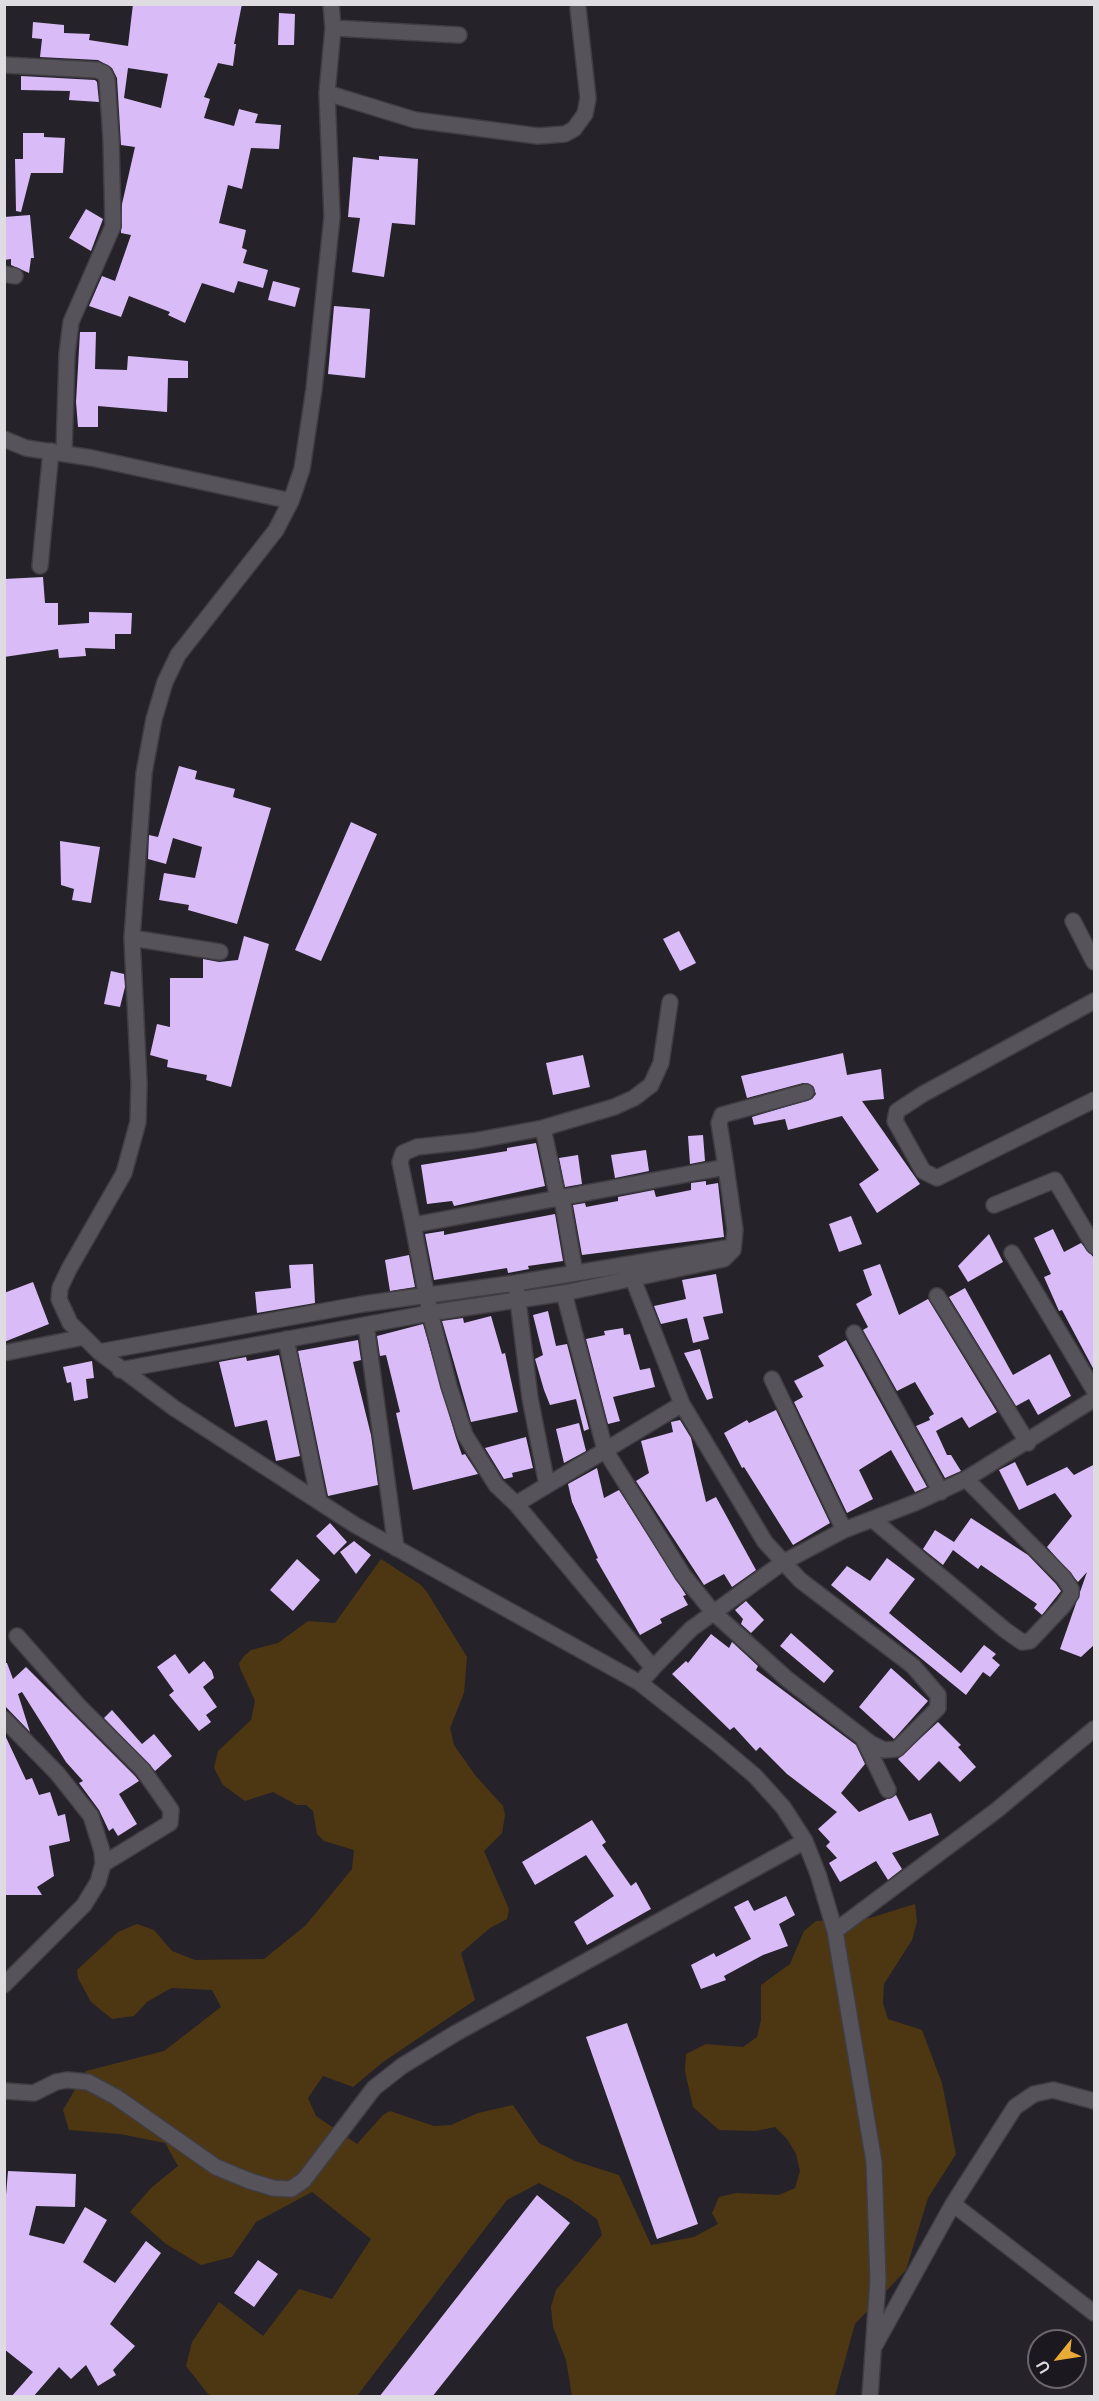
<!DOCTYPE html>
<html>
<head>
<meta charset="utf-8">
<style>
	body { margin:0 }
	#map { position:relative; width:1099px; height:2401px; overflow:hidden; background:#252229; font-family:Lato,sans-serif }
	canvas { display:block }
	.frame { position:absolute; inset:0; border:6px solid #dedce0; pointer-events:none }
	.north { position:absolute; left:1027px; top:2329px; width:60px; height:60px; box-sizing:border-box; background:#1c181f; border:2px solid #6a666c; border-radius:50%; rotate:240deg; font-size:16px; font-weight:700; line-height:24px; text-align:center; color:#dedce0 }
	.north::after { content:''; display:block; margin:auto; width:21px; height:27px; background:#e9aa38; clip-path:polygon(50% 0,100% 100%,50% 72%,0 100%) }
</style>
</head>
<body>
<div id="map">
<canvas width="1099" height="2401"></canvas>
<div class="frame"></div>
<div class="north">U</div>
</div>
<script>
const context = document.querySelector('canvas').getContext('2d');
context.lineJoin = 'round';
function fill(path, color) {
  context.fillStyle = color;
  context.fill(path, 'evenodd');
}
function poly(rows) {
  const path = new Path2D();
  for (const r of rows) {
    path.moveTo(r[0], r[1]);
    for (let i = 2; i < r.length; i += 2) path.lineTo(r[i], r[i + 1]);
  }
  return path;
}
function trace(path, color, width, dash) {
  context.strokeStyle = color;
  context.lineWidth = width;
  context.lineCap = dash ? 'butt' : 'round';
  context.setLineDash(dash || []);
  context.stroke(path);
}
fill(poly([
	[381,1559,421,1585,427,1592,467,1657,464,1693,450,1728,454,1745,475,1775,503,1806,505,1815,502,1833,484,1851,509,1909,507,1919,490,1928,461,1953,475,2000,383,2062,353,2087,323,2076,308,2098,316,2116,357,2144,383,2115,390,2111,434,2126,451,2125,478,2113,513,2105,539,2143,575,2161,619,2175,651,2245,694,2237,718,2224,712,2213,719,2197,736,2193,779,2195,795,2188,800,2171,796,2154,787,2139,775,2127,756,2131,719,2130,693,2107,685,2071,686,2054,706,2044,743,2047,757,2037,761,2020,761,1985,790,1964,804,1931,816,1921,870,1918,915,1904,917,1922,912,1940,884,1984,883,2003,888,2019,922,2030,942,2083,956,2154,928,2198,906,2270,855,2324,835,2396,572,2396,566,2360,553,2327,551,2307,556,2290,602,2235,597,2219,569,2199,539,2183,507,2200,357,2396,213,2396,208,2394,186,2366,192,2342,219,2302,263,2336,299,2289,332,2299,371,2239,312,2192,256,2222,232,2257,201,2265,166,2244,130,2212,151,2188,178,2166,165,2143,120,2134,69,2130,63,2110,86,2071,164,2051,221,2007,212,1990,171,1988,147,2002,134,2016,112,2019,91,2002,78,1978,77,1970,118,1932,137,1924,154,1930,172,1951,195,1960,264,1959,306,1925,352,1869,354,1850,324,1841,317,1834,313,1811,306,1805,297,1805,273,1792,245,1801,223,1785,214,1768,218,1751,251,1720,255,1701,240,1668,239,1663,244,1656,251,1650,278,1643,308,1621,335,1623]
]), '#4d3713');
fill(poly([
	[133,4,242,4,234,44,236,44,233,66,218,63,204,97,210,99,204,118,234,126,239,109,258,114,255,123,281,125,279,149,251,148,242,189,228,185,219,223,246,230,242,248,247,250,243,263,268,270,263,288,238,281,234,293,202,283,185,323,168,315,170,312,129,296,121,317,89,306,102,276,115,281,131,235,121,233,122,204,135,147,121,145,117,78,112,68,98,60,40,57,42,39,32,38,33,22,64,25,64,33,90,34,89,40,128,46],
	[128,68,168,74,161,108,124,98],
	[279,13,295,14,294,45,278,45],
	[21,76,95,80,97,82,99,102,69,100,70,91,21,90],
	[23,133,44,133,44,137,65,138,63,173,31,173,21,212,16,211,15,159,23,159],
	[379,156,418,159,415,225,392,223,384,277,352,272,360,218,348,217,353,157,379,160],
	[86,209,103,219,91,251,69,238],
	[30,215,34,258,31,258,29,273,11,265,11,259,4,260,4,217],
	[273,281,300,288,295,307,268,300],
	[334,306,370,309,365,378,328,374],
	[80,332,96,332,95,369,127,370,128,356,188,361,188,378,168,378,167,412,98,406,98,427,78,427,76,402],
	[43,577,45,603,58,603,58,625,89,623,89,612,132,613,131,634,115,634,115,649,85,648,86,656,59,658,58,649,4,657,4,579],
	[179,766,197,771,195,779,235,789,233,797,271,808,237,924,188,910,189,905,159,900,164,873,195,878,202,847,173,838,166,864,148,859,149,835,158,837],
	[351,822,377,834,321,961,295,950],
	[60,841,100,847,91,903,72,900,74,889,61,885],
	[679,931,696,963,680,971,663,939],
	[244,936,269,944,231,1087,206,1080,207,1075,167,1067,168,1060,150,1055,157,1024,170,1027,170,978,203,978,203,959,219,962,238,960],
	[111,971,124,974,125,987,120,1007,104,1004],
	[843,1053,847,1075,881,1069,884,1099,862,1101,920,1184,877,1213,859,1184,879,1170,842,1116,788,1130,785,1119,754,1125,752,1117,812,1099,816,1094,813,1086,803,1083,747,1098,741,1076],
	[583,1055,590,1087,553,1095,546,1063],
	[703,1135,705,1161,690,1164,688,1136],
	[536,1143,545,1186,454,1206,452,1201,427,1204,421,1165,507,1151,507,1148],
	[646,1150,649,1171,615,1178,611,1155],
	[578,1155,582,1184,565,1187,559,1158],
	[706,1181,706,1185,718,1183,724,1237,582,1255,573,1205,585,1203,586,1207,618,1201,618,1197,654,1190,656,1197,691,1190,691,1183],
	[555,1214,563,1261,528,1266,529,1269,508,1273,507,1268,434,1280,425,1234,444,1231,444,1235],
	[851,1216,862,1244,839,1252,829,1224],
	[1053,1229,1064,1252,1081,1243,1095,1259,1095,1372,1062,1310,1059,1311,1044,1277,1051,1274,1034,1238],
	[989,1234,1003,1262,968,1282,958,1266],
	[409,1255,415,1287,390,1291,385,1260],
	[313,1264,315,1303,257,1313,255,1292,291,1288,289,1265],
	[880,1264,899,1315,928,1299,997,1412,969,1428,962,1417,936,1431,947,1455,951,1455,961,1471,945,1478,916,1426,930,1420,929,1417,934,1414,915,1382,897,1391,863,1330,868,1327,856,1304,872,1295,863,1270],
	[716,1274,723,1313,703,1317,709,1339,693,1343,687,1318,661,1324,654,1306,686,1299,682,1280],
	[33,1282,49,1324,4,1342,4,1293],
	[965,1288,1013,1375,1050,1354,1071,1396,1038,1415,1029,1399,1016,1406,949,1297],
	[548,1311,556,1346,567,1344,589,1429,584,1431,576,1399,550,1405,544,1390,535,1359,543,1355,533,1315],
	[491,1316,502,1354,505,1353,518,1412,471,1422,442,1321,463,1318,464,1323],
	[423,1324,456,1438,462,1455,465,1454,478,1474,413,1490,396,1413,400,1412,386,1355,380,1356,377,1336],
	[623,1328,624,1335,630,1334,640,1370,650,1368,655,1387,613,1397,620,1421,608,1424,586,1339,605,1335,604,1331],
	[358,1340,361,1360,353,1362,371,1435,378,1485,328,1496,298,1351],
	[846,1340,927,1487,915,1492,891,1450,859,1470,873,1499,847,1513,794,1402,803,1397,794,1381,824,1366,818,1356],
	[700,1349,713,1398,707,1400,684,1353],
	[279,1355,300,1456,276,1461,267,1420,235,1427,219,1362,246,1357,247,1361],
	[92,1361,94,1378,86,1379,88,1398,74,1401,71,1382,67,1383,63,1367],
	[776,1410,830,1523,793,1545,744,1467,742,1468,724,1433,747,1420,749,1423],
	[680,1420,691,1438,706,1502,716,1497,756,1570,732,1587,724,1574,704,1585,636,1481,649,1473,641,1441,673,1432,671,1422],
	[579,1423,586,1451,564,1463,556,1429],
	[526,1437,533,1468,512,1473,513,1477,504,1479,485,1448],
	[1015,1462,1027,1486,1067,1467,1074,1475,1095,1464,1095,1644,1081,1657,1060,1649,1087,1572,1078,1582,1047,1547,1072,1516,1055,1493,1019,1510,999,1470],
	[597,1468,604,1498,619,1490,686,1595,683,1596,688,1605,660,1619,662,1623,640,1635,596,1559,598,1558,572,1502,568,1484],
	[971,1518,1028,1555,1056,1584,1061,1591,1042,1615,1034,1608,1037,1604,981,1565,978,1569,953,1550,943,1565,923,1549,935,1530,954,1542],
	[330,1523,347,1542,334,1555,316,1536],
	[354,1541,371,1555,356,1574,340,1552],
	[887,1558,915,1579,889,1613,961,1673,984,1645,996,1654,992,1658,1000,1665,990,1677,983,1672,966,1695,831,1585,847,1566,870,1581],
	[297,1559,320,1580,293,1611,270,1590],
	[746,1601,764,1620,751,1633,741,1624,743,1619,735,1610],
	[791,1633,834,1671,824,1683,780,1646],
	[711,1634,729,1648,732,1642,758,1666,756,1670,856,1745,865,1764,841,1793,859,1812,896,1795,909,1821,931,1813,939,1835,892,1853,902,1869,888,1880,876,1861,840,1882,829,1863,837,1858,826,1846,830,1842,818,1829,837,1812,787,1774,760,1747,756,1751,734,1727,730,1730,672,1674,686,1661,688,1663],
	[175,1654,189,1674,204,1661,212,1671,214,1678,203,1687,217,1707,206,1715,211,1722,199,1731,169,1695,174,1691,157,1667],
	[4,1663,7,1663,13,1679,26,1667,135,1776,139,1781,119,1794,137,1824,118,1836,113,1828,109,1831,99,1810,79,1783,83,1781,66,1762,22,1692,18,1694,30,1732,4,1705],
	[891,1668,928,1701,894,1739,859,1707],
	[112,1710,142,1744,154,1734,172,1756,155,1771,104,1718],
	[938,1722,961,1745,958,1747,976,1767,960,1782,939,1761,919,1781,898,1759],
	[4,1733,26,1780,32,1778,39,1795,50,1792,58,1816,65,1814,70,1841,49,1846,54,1876,37,1887,42,1895,4,1895],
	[592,1820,606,1842,602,1845,631,1886,636,1882,651,1909,587,1945,574,1922,614,1896,586,1855,535,1885,522,1862],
	[786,1896,795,1915,779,1924,788,1946,763,1955,724,1976,726,1980,701,1989,691,1965,714,1953,716,1957,751,1939,734,1907,748,1900,754,1911],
	[627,2023,698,2224,657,2239,586,2037],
	[8,2171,76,2174,75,2207,36,2206,29,2235,64,2244,85,2207,107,2220,83,2262,115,2283,146,2241,161,2253,110,2324,135,2346,113,2370,116,2375,98,2386,86,2365,71,2379,59,2367,33,2397,11,2397,33,2372,4,2349,4,2219],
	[537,2195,570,2223,432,2397,379,2397],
	[258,2260,278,2274,254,2307,234,2293]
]), '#d9bcf7');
const minor = poly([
	[331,4,333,28,327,93,332,217,314,389,302,469,291,501,276,530,178,655,165,682,154,719,144,773,132,938,139,1084,138,1122,124,1173,69,1269,60,1288,59,1299,70,1323,99,1352,174,1408,355,1525,640,1683,716,1743,755,1776,783,1807,805,1841,818,1874,835,1931,874,2162,878,2280,870,2396],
	[333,28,459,35],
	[4,65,97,70,104,73,107,79,111,139,113,226,71,322,67,354,64,453],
	[327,93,415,120,538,136,565,134,574,129,585,114,588,98,578,8],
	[4,274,15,276],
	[4,439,26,448,92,458,291,501],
	[40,566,51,451],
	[1073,921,1094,962],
	[132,938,220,952],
	[1094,1001,923,1094,897,1111,895,1121,923,1171,937,1178,1094,1100],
	[543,1128,558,1199],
	[726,1167,719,1123,722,1115,806,1092],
	[562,1198,575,1273],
	[994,1205,1055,1180,1094,1246],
	[413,1225,400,1162,403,1153,417,1147,473,1141,543,1128,614,1107,634,1098,651,1085,661,1063,670,1002],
	[1012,1253,1094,1390],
	[517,1292,530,1398,547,1485],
	[564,1293,605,1450,683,1575,713,1612,787,1679,870,1743,884,1750,897,1749,938,1708,938,1695,913,1666,800,1580,765,1542,682,1404,633,1279],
	[937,1296,1028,1443],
	[366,1325,396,1548],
	[854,1333,941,1492],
	[286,1339,319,1501],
	[99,1352,363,1304,516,1283,733,1247],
	[4,1353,84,1337],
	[120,1370,430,1313,564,1293,724,1259,733,1250,735,1230,726,1167,413,1225,430,1313,449,1386,465,1435,496,1485,516,1504,653,1668,640,1683],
	[772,1379,844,1530],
	[516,1504,682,1404],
	[872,1519,1005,1630,1022,1642,1030,1641,1063,1606,1071,1594,1071,1589,1064,1578,966,1479],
	[17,1636,77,1704,143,1770,171,1810,170,1823,103,1864],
	[653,1668,691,1629,782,1563,844,1530,917,1502,966,1479,1094,1399],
	[4,1719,57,1773,91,1816,102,1851,103,1864,98,1882,84,1905,4,1985],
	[863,1738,888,1790],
	[835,1931,997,1810,1094,1729],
	[4,2091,34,2093,56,2082,67,2080,88,2082,116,2097,216,2167,250,2181,273,2188,291,2189,304,2180,374,2088,402,2066,456,2033,805,1841],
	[953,2204,1094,2313],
	[875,2345,953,2204,1015,2107,1034,2094,1053,2090,1094,2101]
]);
trace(minor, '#403d43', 18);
trace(minor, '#57535b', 15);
</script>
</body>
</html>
